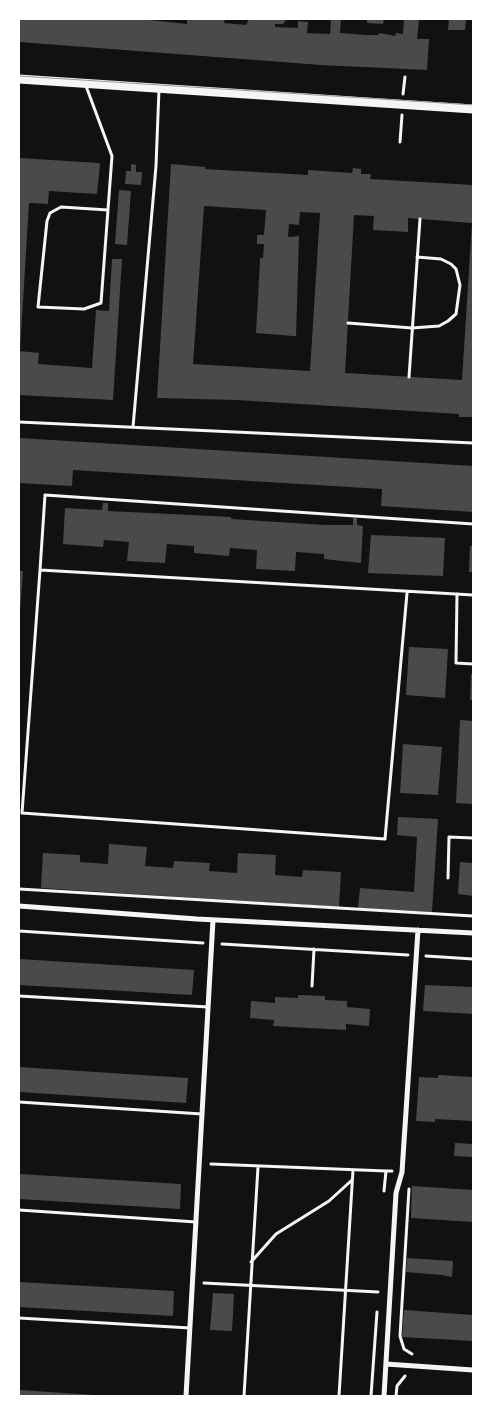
<!DOCTYPE html>
<html>
<head>
<meta charset="utf-8">
<style>
	body { margin:0 }
	#map { position:relative; width:492px; height:1415px; overflow:hidden; background:#111; font-family:"Source Sans 3",sans-serif }
	canvas { display:block }
	.frame { position:absolute; inset:0; border:20px solid #fff; pointer-events:none }
</style>
</head>
<body>
<div id="map">
<canvas width="492" height="1415"></canvas>
<div class="frame"></div>
</div>
<script>
const context = document.querySelector('canvas').getContext('2d');
context.lineJoin = 'round';
function fill(path, color) {
  context.fillStyle = color;
  context.fill(path, 'evenodd');
}
function poly(rows) {
  const path = new Path2D();
  for (const r of rows) {
    path.moveTo(r[0], r[1]);
    for (let i = 2; i < r.length; i += 2) path.lineTo(r[i], r[i + 1]);
  }
  return path;
}
function trace(path, color, width, dash) {
  context.strokeStyle = color;
  context.lineWidth = width;
  context.lineCap = dash ? 'butt' : 'round';
  context.setLineDash(dash || []);
  context.stroke(path);
}
fill(poly([
	[19,19,140,19,187,24,187,19,225,19,224,23,246,25,249,19,287,19,283,24,275,24,275,27,298,28,298,21,308,22,307,33,330,34,331,19,341,19,340,33,366,35,379,35,379,33,396,36,395,33,403,34,404,19,419,19,417,39,429,39,427,70,321,65,19,42],
	[367,19,384,19,383,24,367,23],
	[449,19,466,19,465,30,448,30],
	[19,158,99,163,100,164,97,194,49,191,48,204,29,203,20,351],
	[131,164,136,165,136,172,142,172,141,185,125,184,126,171,131,171],
	[171,164,205,167,205,169,308,175,308,170,352,173,353,168,361,169,361,174,371,174,370,179,473,185,473,417,459,417,459,414,237,400,157,398],
	[204,206,266,210,264,235,257,235,257,244,264,244,263,258,260,258,260,260,256,333,293,336,296,336,299,236,288,237,289,224,299,225,300,212,320,213,310,371,193,364],
	[354,215,374,216,373,230,408,232,408,218,472,223,462,380,345,373],
	[119,190,131,191,127,245,115,244],
	[112,259,122,259,113,400,19,395,19,351,39,353,38,364,92,368,96,310,109,311],
	[19,438,473,466,473,512,381,506,382,489,267,482,73,470,72,486,19,483],
	[103,503,108,503,108,511,231,517,231,519,325,525,353,525,353,518,357,518,357,525,363,526,361,563,324,559,324,554,296,552,295,571,256,569,257,550,230,548,229,556,194,553,194,546,167,544,165,563,127,561,129,542,104,540,103,547,63,544,65,508,102,510],
	[371,535,445,538,443,576,368,573],
	[470,546,473,546,473,572,469,572],
	[19,571,23,571,20,612,19,612],
	[409,647,448,649,445,698,406,695],
	[471,674,473,674,473,700,470,700],
	[460,720,473,721,473,804,456,803],
	[403,744,442,747,438,795,400,793],
	[398,817,438,819,432,912,358,908,360,888,414,892,417,837,397,835],
	[109,844,147,847,145,866,173,868,174,861,210,863,209,871,237,873,238,853,276,855,275,875,302,877,303,870,341,872,339,907,41,888,43,853,80,855,80,862,108,864],
	[460,862,473,863,473,896,458,894],
	[19,959,194,970,192,995,19,985],
	[425,985,473,987,473,1014,423,1011],
	[298,995,325,996,325,1000,347,1001,347,1007,370,1009,369,1026,346,1024,346,1030,273,1026,274,1020,250,1018,251,1001,275,1003,275,997,298,998],
	[19,1067,188,1078,186,1103,19,1092],
	[438,1075,473,1077,473,1121,435,1119,435,1122,416,1121,419,1077,438,1078],
	[455,1143,473,1144,473,1157,454,1156],
	[19,1174,181,1184,180,1209,19,1199],
	[412,1186,473,1190,473,1222,411,1218],
	[407,1258,453,1261,452,1277,442,1275,406,1272],
	[19,1282,174,1291,173,1316,19,1307],
	[213,1293,234,1294,232,1331,210,1330],
	[404,1310,473,1315,473,1341,402,1337],
	[19,1390,95,1395,95,1396,19,1396]
]), '#4a4a4a');
trace(poly([
	[403,94,405,77],
	[400,142,402,115],
	[348,323,412,328,439,326,448,321,456,314,460,285,456,269,451,264,441,259,417,257],
	[409,377,420,219],
	[19,889,473,916],
	[19,931,203,943],
	[222,944,408,955],
	[426,956,473,959],
	[312,986,314,949],
	[211,1164,386,1171],
	[409,1189,400,1336,404,1349,412,1354],
	[384,1191,386,1171,392,1171],
	[251,1262,276,1234,329,1201,352,1180],
	[204,1283,378,1292],
	[244,1396,258,1167],
	[339,1396,353,1170],
	[371,1396,377,1312],
	[396,1396,397,1386,405,1376]
]), '#f5f5f5', 3);
trace(poly([
	[86,86,112,156,101,303,84,309,38,307,47,221,50,213,61,207,108,210],
	[19,422,473,443],
	[133,427,156,166,159,89],
	[40,570,45,495,473,524],
	[407,593,385,839,22,813,40,570,473,595],
	[457,594,456,663,473,664],
	[448,878,449,837,473,838],
	[19,996,208,1007],
	[19,1102,202,1114],
	[19,1210,196,1222],
	[19,1318,190,1328]
]), '#f5f5f5', 3);
trace(poly([
	[19,906,197,919,473,933],
	[386,1364,473,1370],
	[186,1396,213,920],
	[384,1396,396,1193,402,1172,418,930]
]), '#f5f5f5', 5);
trace(poly([
	[19,79,473,109]
]), '#f5f5f5', 9);
trace(poly([
	[19,76,473,105]
]), '#9a9a9a', 1);
</script>
</body>
</html>
